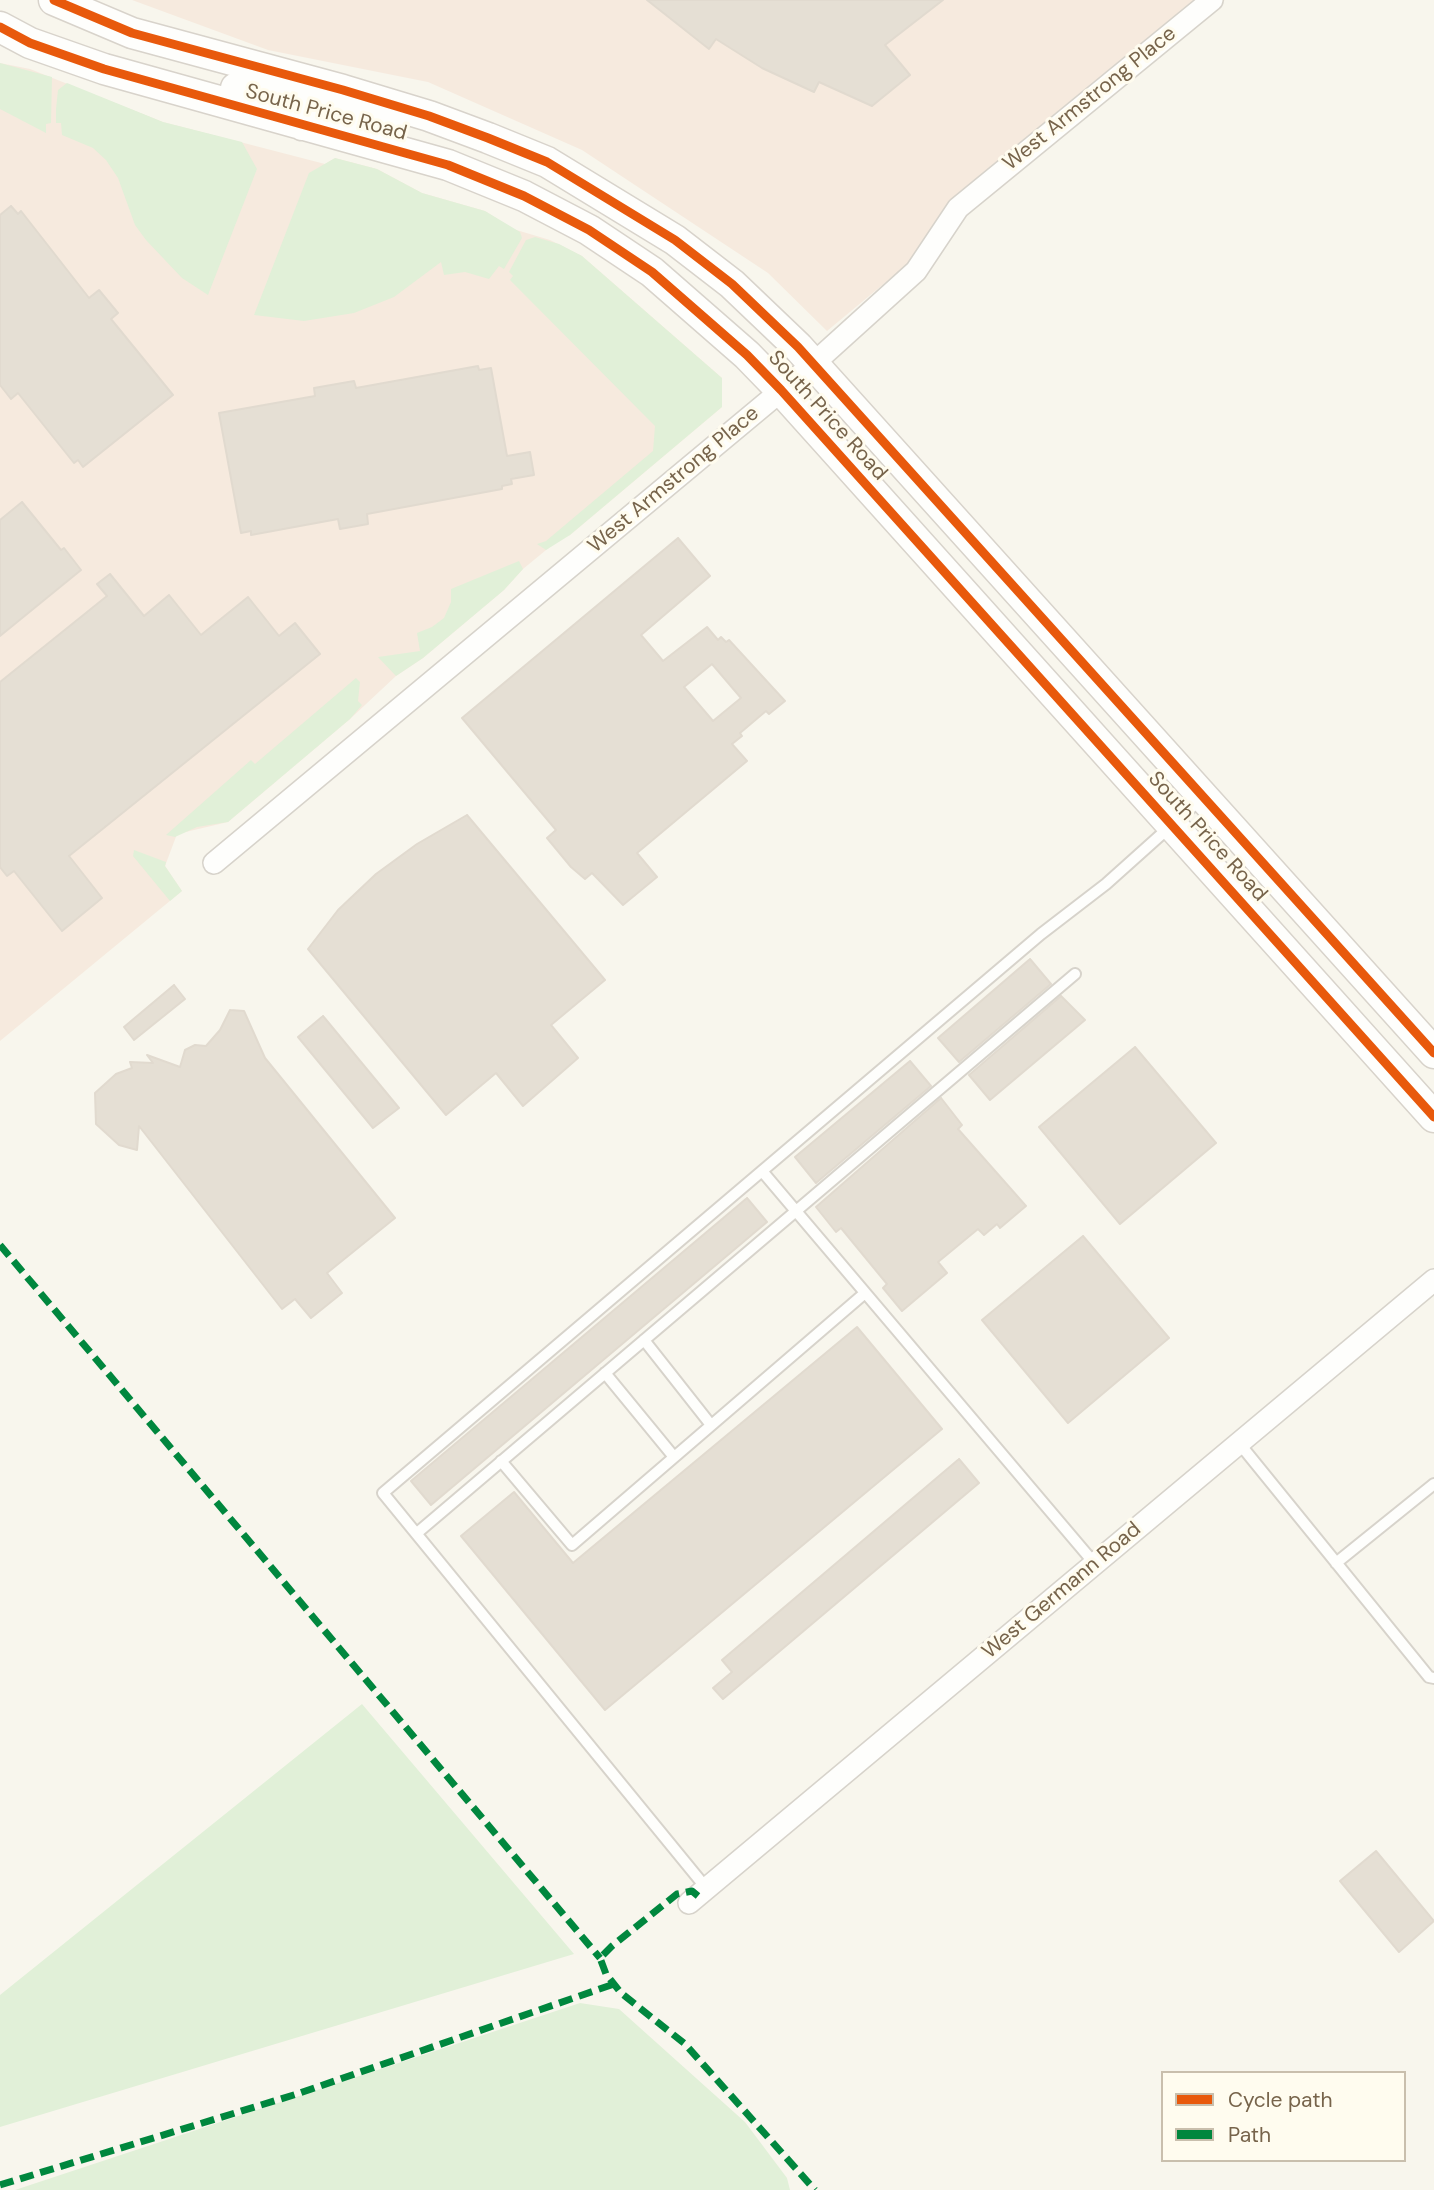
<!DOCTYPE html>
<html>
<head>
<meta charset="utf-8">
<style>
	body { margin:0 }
	#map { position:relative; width:1434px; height:2190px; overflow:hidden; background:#f8f6ed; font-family:"DM Sans",sans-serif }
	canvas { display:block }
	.legend { position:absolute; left:1161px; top:2071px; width:245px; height:91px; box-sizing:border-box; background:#fffcef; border:2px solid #c9bfad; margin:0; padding:9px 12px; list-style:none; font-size:21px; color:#77644b }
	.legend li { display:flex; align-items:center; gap:14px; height:35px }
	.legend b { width:35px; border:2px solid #c9bfad }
</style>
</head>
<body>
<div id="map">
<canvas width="1434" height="2190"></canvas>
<ul class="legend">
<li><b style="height:9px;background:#e8590c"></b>Cycle path</li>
<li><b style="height:9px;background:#00873e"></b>Path</li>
</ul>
</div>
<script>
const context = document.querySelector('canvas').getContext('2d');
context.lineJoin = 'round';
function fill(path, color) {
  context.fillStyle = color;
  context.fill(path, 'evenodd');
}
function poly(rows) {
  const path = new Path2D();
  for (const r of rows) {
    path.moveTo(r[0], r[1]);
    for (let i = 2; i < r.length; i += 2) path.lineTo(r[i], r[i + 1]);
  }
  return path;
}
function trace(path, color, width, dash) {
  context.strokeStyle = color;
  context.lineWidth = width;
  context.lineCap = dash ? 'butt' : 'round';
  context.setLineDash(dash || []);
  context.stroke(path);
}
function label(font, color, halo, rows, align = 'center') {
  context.font = font + ' "DM Sans",sans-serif';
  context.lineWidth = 6;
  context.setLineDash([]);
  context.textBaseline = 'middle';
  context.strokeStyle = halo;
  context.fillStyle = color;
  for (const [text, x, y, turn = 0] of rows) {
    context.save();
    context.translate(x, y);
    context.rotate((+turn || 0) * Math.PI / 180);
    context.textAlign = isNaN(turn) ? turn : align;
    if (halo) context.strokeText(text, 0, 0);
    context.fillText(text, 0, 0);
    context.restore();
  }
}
fill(poly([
	[132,0,1225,0,827,331,768,273,582,150,428,82,268,50],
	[0,63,30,69,163,122,325,164,335,158,377,169,422,193,485,211,513,229,550,240,582,256,722,378,722,407,570,535,557,541,523,569,504,590,423,658,396,676,350,719,228,822,177,834,165,866,182,891,0,1041]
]), '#f6eade');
fill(poly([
	[0,63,52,77,51,123,46,124,46,133,0,109],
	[67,83,163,122,242,142,257,169,208,295,182,278,146,240,135,225,118,178,106,160,93,148,62,135,61,123,56,123,56,109,58,90],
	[335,158,377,169,422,193,485,211,520,232,522,238,504,269,499,266,489,279,465,272,444,275,441,262,394,297,354,313,304,321,254,315,309,173],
	[535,237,559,244,582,256,722,378,722,407,570,535,546,550,537,544,546,541,653,451,655,426,510,280,513,276,509,272,526,240],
	[519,561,523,569,504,590,423,658,396,676,378,657,420,651,417,633,432,627,444,618,451,602,451,589],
	[356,678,360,682,358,701,362,705,350,719,228,822,197,827,175,837,166,835,251,760,255,764],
	[134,850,166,862,165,866,182,891,170,901,133,856],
	[362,1704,574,1954,0,2127,0,1995],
	[580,2003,619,2009,745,2122,787,2178,790,2190,15,2190]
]), '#e1f0d8');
const building = poly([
	[647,0,943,0,885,45,910,75,872,106,819,82,814,92,762,68,716,39,709,49,647,0],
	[11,206,18,214,21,211,89,298,99,290,118,313,111,319,173,395,83,467,78,460,74,463,18,393,11,399,0,385,0,215,11,206],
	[478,366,479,370,491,368,507,456,530,452,534,475,511,479,512,484,502,486,502,489,367,514,368,524,340,529,338,519,251,535,251,531,241,533,219,413,315,396,314,388,354,381,356,388,478,366],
	[22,502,61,550,64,548,81,570,0,636,0,520,22,502],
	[678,538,710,576,641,635,663,661,707,627,718,640,721,637,726,642,729,640,785,701,769,714,766,711,740,733,742,736,732,744,747,761,637,853,657,877,623,905,592,873,585,879,571,867,547,838,556,830,462,718,678,538],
	[712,664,741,698,713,721,684,687,712,664],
	[110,574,144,616,169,595,201,635,248,597,279,636,295,623,320,654,69,856,102,898,62,931,14,871,7,876,0,867,0,682,107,596,97,584,110,574],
	[467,815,605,980,551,1025,578,1058,523,1106,496,1073,446,1115,308,949,338,910,376,874,417,844,467,815],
	[1030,959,1051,984,959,1062,938,1038,1030,959],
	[174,985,185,999,134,1040,124,1027,174,985],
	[1061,996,1085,1020,990,1100,969,1075,1061,996],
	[230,1010,244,1011,265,1058,395,1218,327,1273,342,1293,311,1318,295,1299,282,1309,139,1126,137,1150,119,1145,96,1124,95,1093,116,1074,132,1068,130,1062,153,1063,147,1055,180,1067,185,1050,195,1045,206,1046,220,1030,230,1010],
	[323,1016,399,1108,373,1128,298,1037,323,1016],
	[1135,1047,1216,1143,1120,1224,1039,1127,1135,1047],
	[910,1061,931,1086,816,1183,795,1157,910,1061],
	[941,1098,962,1125,958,1129,1026,1206,1000,1228,997,1224,984,1235,978,1229,938,1262,947,1273,902,1311,883,1288,887,1284,841,1228,836,1232,816,1207,941,1098],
	[747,1198,767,1222,431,1505,411,1481,747,1198],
	[1083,1236,1169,1338,1068,1423,982,1320,1083,1236],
	[857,1327,942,1429,605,1710,461,1536,514,1492,573,1563,857,1327],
	[959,1459,979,1483,723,1699,713,1688,732,1672,722,1660,959,1459],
	[1376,1851,1434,1921,1399,1952,1340,1881,1376,1851]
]);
fill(building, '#e5dfd4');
trace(building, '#e1dacf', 2);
const service = poly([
	[762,1171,1095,1564],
	[644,1340,711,1425],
	[605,1373,674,1457],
	[1239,1443,1429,1677,1434,1678],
	[501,1461,572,1545,865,1293],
	[417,1533,1075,974],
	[1336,1563,1434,1484],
	[707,1889,383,1493,1041,934,1106,884,1202,798]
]);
const minor = poly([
	[214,863,812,365,916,271,958,208,1212,0],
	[689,1903,1434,1280]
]);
const secondary = poly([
	[54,0,132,33,343,90,429,116,488,138,547,162,675,240,732,284,798,347,1434,1053],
	[0,27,30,43,104,69,448,165,524,196,589,230,652,272,747,355,781,390,1434,1117],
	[236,88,265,96,291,96,301,89,304,80],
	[302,125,315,110,322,109,390,125]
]);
trace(service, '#d7d3cb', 14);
trace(minor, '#d7d3cb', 24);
trace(secondary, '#d8d3cb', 33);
trace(service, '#fefefc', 10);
trace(minor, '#fefefc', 21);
trace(secondary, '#fefefc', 30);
trace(poly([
	[0,1245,600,1958],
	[698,1896,692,1891,677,1894,612,1946,600,1958,606,1974,621,1993,685,2044,815,2190],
	[0,2185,297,2094,614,1984]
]), '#00873e', 7, [14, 7]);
trace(poly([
	[54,0,132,33,343,90,429,116,488,138,547,162,675,240,732,284,798,347,1434,1053],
	[0,27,30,43,104,69,448,165,524,196,589,230,652,272,747,355,781,390,1434,1117]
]), '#e8590c', 9);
label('21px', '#77644b', '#fffcef', [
	["West Armstrong Place",1090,99,-39],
	["South Price Road",326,113,15],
	["South Price Road",827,416,48],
	["West Armstrong Place",674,480,-40],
	["South Price Road",1207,837,48],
	["West Germann Road",1062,1591,-40]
]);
</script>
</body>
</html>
